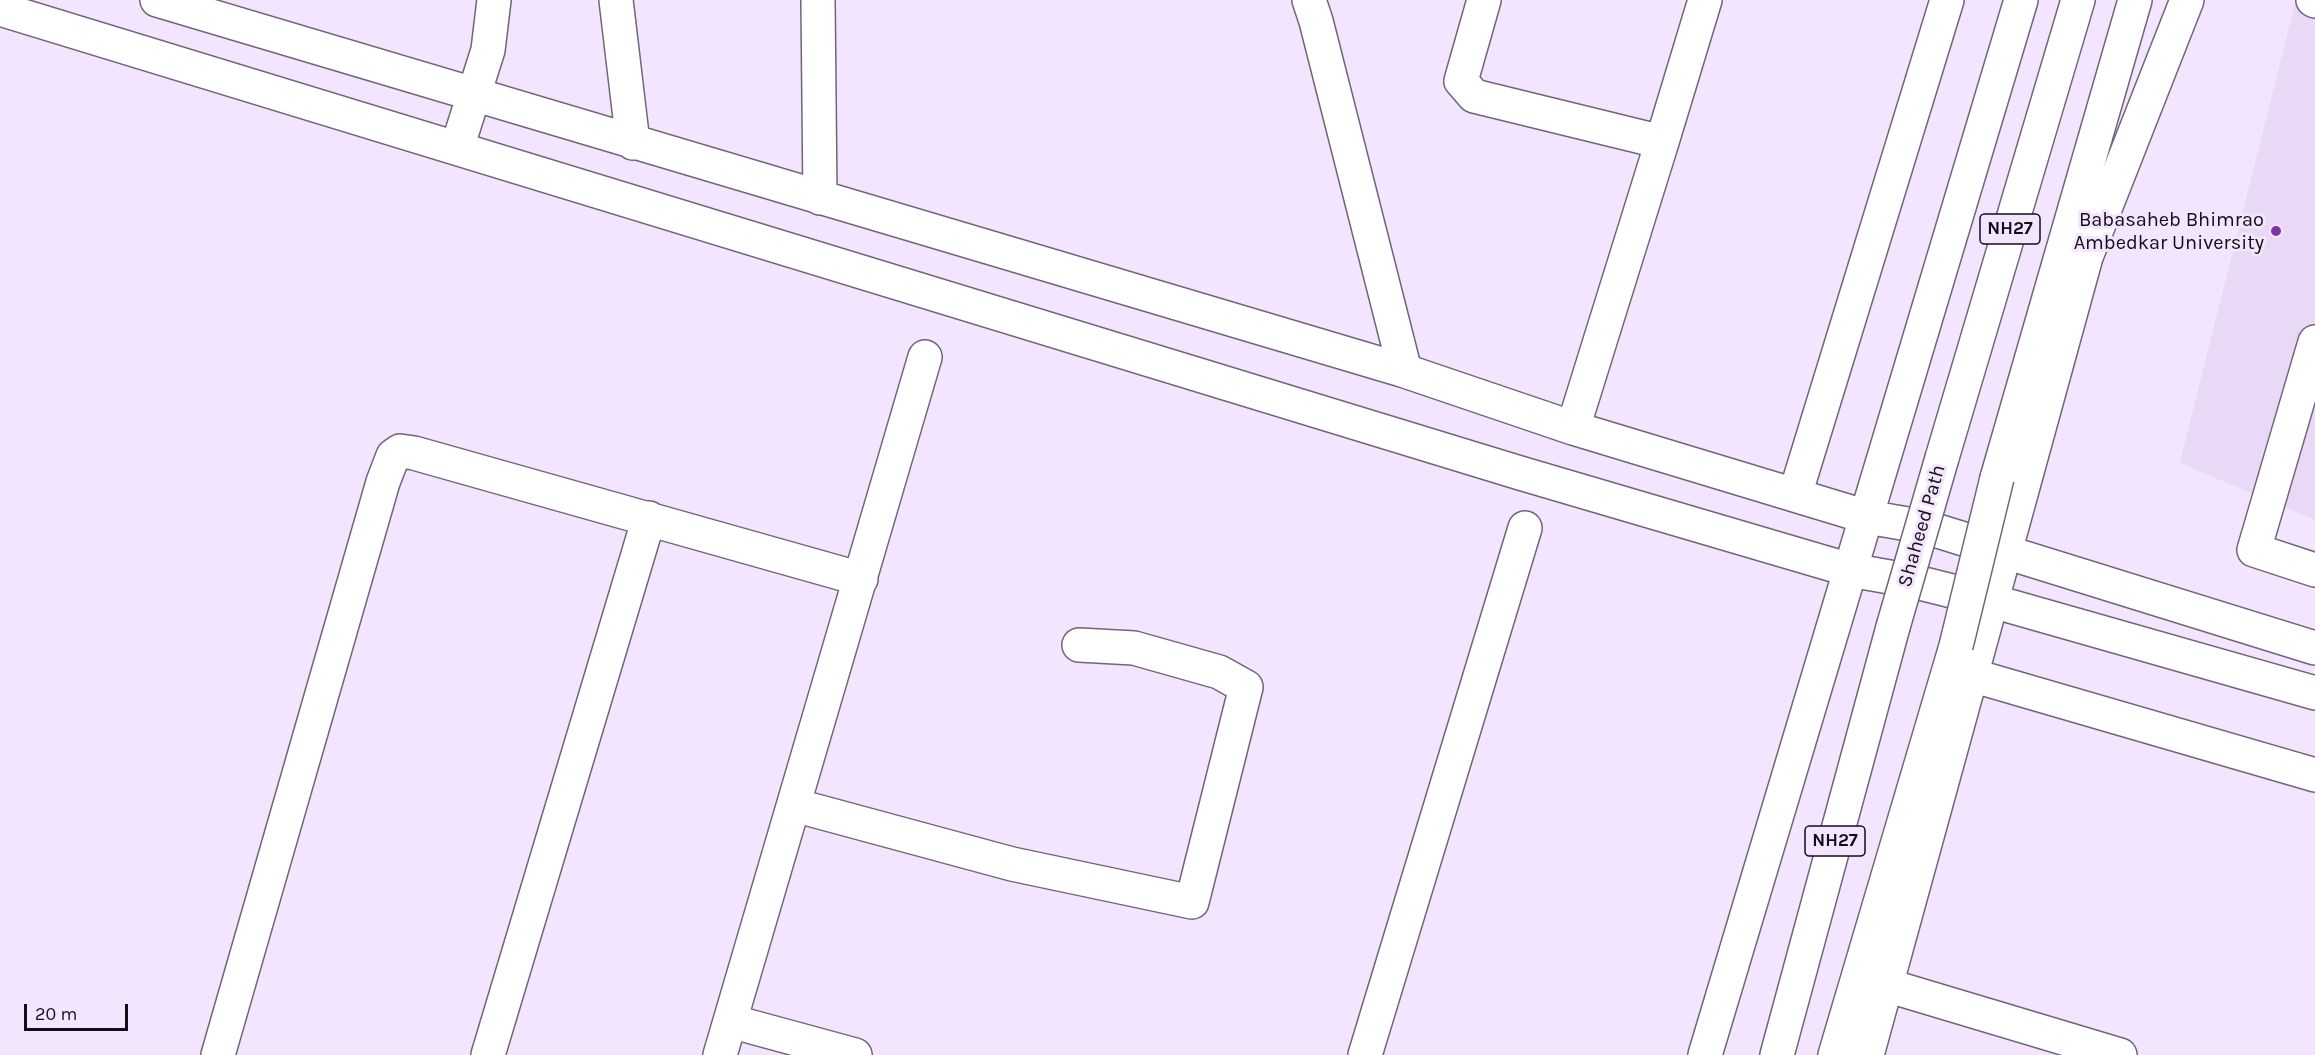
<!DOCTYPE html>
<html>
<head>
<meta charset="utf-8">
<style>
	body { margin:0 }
	#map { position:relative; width:2315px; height:1055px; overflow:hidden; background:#f2e5fd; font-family:Karla,sans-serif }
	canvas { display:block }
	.scale { position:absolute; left:24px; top:1004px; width:104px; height:27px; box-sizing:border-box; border:3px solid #130e16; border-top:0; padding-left:8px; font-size:18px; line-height:21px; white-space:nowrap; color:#130e16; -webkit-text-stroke:4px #f2e5fd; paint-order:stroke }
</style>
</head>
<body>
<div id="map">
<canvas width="2315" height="1055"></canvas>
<div class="scale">20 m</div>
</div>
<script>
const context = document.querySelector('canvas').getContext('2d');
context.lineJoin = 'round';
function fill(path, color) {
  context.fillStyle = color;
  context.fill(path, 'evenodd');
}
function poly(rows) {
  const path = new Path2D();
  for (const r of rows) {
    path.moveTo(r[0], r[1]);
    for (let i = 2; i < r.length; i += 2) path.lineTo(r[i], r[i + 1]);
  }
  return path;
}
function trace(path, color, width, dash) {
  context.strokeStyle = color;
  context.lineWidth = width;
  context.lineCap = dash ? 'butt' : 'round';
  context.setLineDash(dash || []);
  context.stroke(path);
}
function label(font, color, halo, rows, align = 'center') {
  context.font = font + ' Karla,sans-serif';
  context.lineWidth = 6;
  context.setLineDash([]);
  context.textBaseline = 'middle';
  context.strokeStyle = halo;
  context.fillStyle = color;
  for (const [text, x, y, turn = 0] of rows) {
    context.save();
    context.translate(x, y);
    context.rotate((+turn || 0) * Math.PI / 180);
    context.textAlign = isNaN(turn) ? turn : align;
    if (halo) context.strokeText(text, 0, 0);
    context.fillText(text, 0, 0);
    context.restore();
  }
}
fill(poly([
	[2296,0,2315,0,2315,520,2180,463]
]), '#e9d8f6');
const minor = poly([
	[157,0,1405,371,1573,428,1867,517,1925,527,2315,648],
	[616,0,633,143],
	[818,0,820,198],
	[1309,0,1316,21,1405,371],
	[1484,0,1461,81,1474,96,1662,142,1573,428],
	[2313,0,2315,1],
	[0,9,1520,473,1850,570,1912,581,1992,601,2315,693],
	[1662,142,1705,0],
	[457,148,488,50,494,0],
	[2315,342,2254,550,2315,570],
	[1795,495,1947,0],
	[1971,675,2315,775],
	[794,805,1012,864,1192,902,1246,687,1219,672,1134,648,1079,645],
	[1886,985,2120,1055],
	[730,1021,925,357],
	[218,1055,383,482,393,456,400,451,414,453,861,579],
	[488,1055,649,518],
	[720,1055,730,1021,855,1055],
	[1365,1055,1525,528],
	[1705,1055,2021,0],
	[1867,1055,2086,257,2187,0]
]);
const highway = poly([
	[1942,458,2078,0],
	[1997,478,2135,0],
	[1777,1055,1893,627],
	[1835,1055,1956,646]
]);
trace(minor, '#706579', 36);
trace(highway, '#706579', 36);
trace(minor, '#fff', 33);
trace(highway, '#fff', 33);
const highwayBridge = poly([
	[1893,627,1942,458],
	[1956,646,1997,478]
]);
trace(highwayBridge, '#706579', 36, []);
trace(highwayBridge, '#fff', 33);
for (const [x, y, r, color] of [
	[2276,231,6,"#7b33a5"]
]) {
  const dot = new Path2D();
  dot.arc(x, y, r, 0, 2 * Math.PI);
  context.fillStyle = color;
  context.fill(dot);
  trace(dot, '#f2e5fd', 2);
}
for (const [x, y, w] of [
	[2010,229,60],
	[1835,841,60]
]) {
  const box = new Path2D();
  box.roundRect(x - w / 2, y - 15, w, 30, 4.5);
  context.fillStyle = '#f2e5fd';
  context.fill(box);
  trace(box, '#130e16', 1.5);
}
label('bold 18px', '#130e16', null, [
	["NH27",2010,229],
	["NH27",1835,841]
]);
label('20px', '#130e16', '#f2e5fd', [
	["Babasaheb Bhimrao",2264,220],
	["Ambedkar University",2264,243]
], 'right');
label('20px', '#130e16', '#f2e5fd', [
	["Shaheed Path",1922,526,-74]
]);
</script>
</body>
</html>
